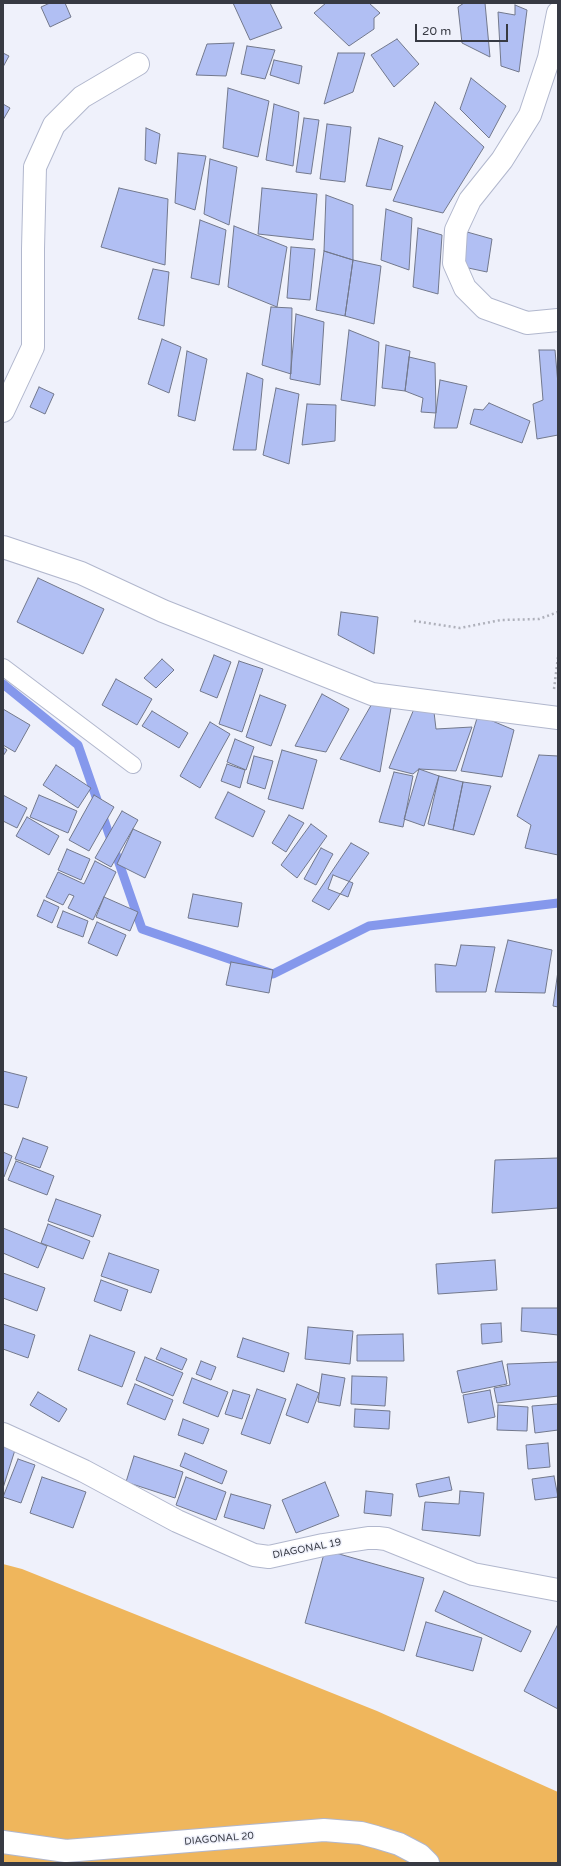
<!DOCTYPE html>
<html>
<head>
<meta charset="utf-8">
<style>
	body { margin:0 }
	#map { position:relative; width:561px; height:1866px; overflow:hidden; background:#eff1fb; font-family:"Varela Round",sans-serif }
	canvas { display:block }
	.frame { position:absolute; inset:0; border:4px solid #373a43; pointer-events:none }
	.scale { position:absolute; left:415px; top:24px; width:93px; height:18px; box-sizing:border-box; border:2px solid #373a43; border-top:0; padding-left:5px; font-size:12px; line-height:14px; white-space:nowrap; color:#373a43; -webkit-text-stroke:3px #eff1fb; paint-order:stroke }
</style>
</head>
<body>
<div id="map">
<canvas width="561" height="1866"></canvas>
<div class="frame"></div>
<div class="scale">20 m</div>
</div>
<script>
const context = document.querySelector('canvas').getContext('2d');
context.lineJoin = 'round';
function fill(path, color) {
  context.fillStyle = color;
  context.fill(path, 'evenodd');
}
function poly(rows) {
  const path = new Path2D();
  for (const r of rows) {
    path.moveTo(r[0], r[1]);
    for (let i = 2; i < r.length; i += 2) path.lineTo(r[i], r[i + 1]);
  }
  return path;
}
function trace(path, color, width, dash) {
  context.strokeStyle = color;
  context.lineWidth = width;
  context.lineCap = dash ? 'butt' : 'round';
  context.setLineDash(dash || []);
  context.stroke(path);
}
function label(font, color, halo, rows, align = 'center') {
  context.font = font + ' "Varela Round",sans-serif';
  context.lineWidth = 3;
  context.setLineDash([]);
  context.textBaseline = 'middle';
  context.strokeStyle = halo;
  context.fillStyle = color;
  for (const [text, x, y, turn = 0] of rows) {
    context.save();
    context.translate(x, y);
    context.rotate((+turn || 0) * Math.PI / 180);
    context.textAlign = isNaN(turn) ? turn : align;
    if (halo) context.strokeText(text, 0, 0);
    context.fillText(text, 0, 0);
    context.restore();
  }
}
fill(poly([
	[3,1564,22,1569,377,1711,558,1792,558,1863,3,1863]
]), '#efb65c');
trace(poly([
	[3,684,78,745,142,929,273,974,369,926,558,903]
]), '#8598ec', 9);
const building = poly([
	[50,3,65,3,71,17,50,27,41,7,50,3],
	[233,3,270,3,282,28,250,40,233,3],
	[326,3,369,3,380,13,374,18,374,29,349,46,314,13,326,3],
	[464,3,485,3,490,57,462,43,458,7,464,3],
	[515,5,527,10,519,72,501,66,498,12,515,15,515,5],
	[397,39,419,64,394,87,371,55,397,39],
	[234,43,226,76,196,75,207,44,234,43],
	[247,46,275,50,265,79,241,74,247,46],
	[3,53,9,56,3,67,3,53],
	[338,53,365,53,353,92,324,104,338,53],
	[274,60,302,66,299,84,270,75,274,60],
	[471,78,506,106,489,138,460,109,471,78],
	[228,88,269,101,258,157,223,148,228,88],
	[435,102,484,147,443,213,393,201,435,102],
	[3,104,10,108,3,120,3,104],
	[274,104,299,112,293,166,266,160,274,104],
	[304,118,319,120,311,174,296,172,304,118],
	[327,124,351,127,345,182,320,179,327,124],
	[146,128,160,134,156,164,145,160,146,128],
	[379,138,403,146,391,190,366,186,379,138],
	[178,153,206,156,195,210,175,203,178,153],
	[210,159,237,167,229,225,204,214,210,159],
	[119,188,168,199,165,265,101,247,119,188],
	[262,188,317,194,313,240,258,234,262,188],
	[326,195,353,205,353,260,324,251,326,195],
	[386,209,412,218,409,270,381,260,386,209],
	[200,220,226,230,219,285,191,278,200,220],
	[234,226,287,247,277,307,228,287,234,226],
	[418,228,442,235,438,294,413,287,418,228],
	[460,230,492,239,487,272,459,266,460,230],
	[291,247,315,249,310,300,287,298,291,247],
	[324,251,353,260,345,316,316,310,324,251],
	[353,260,381,266,374,324,345,316,353,260],
	[153,269,169,272,164,326,138,319,153,269],
	[271,307,292,308,291,374,262,365,271,307],
	[296,314,324,322,320,385,290,379,296,314],
	[349,330,379,342,375,406,341,400,349,330],
	[162,339,181,347,169,393,148,384,162,339],
	[386,345,410,351,405,391,382,388,386,345],
	[539,350,555,350,558,384,558,435,537,439,533,404,543,400,539,350],
	[187,351,207,359,195,421,178,416,187,351],
	[409,357,435,363,436,413,421,412,423,398,405,391,409,357],
	[247,373,263,379,256,450,233,450,247,373],
	[440,380,467,386,457,428,434,428,440,380],
	[39,387,54,394,45,414,30,407,39,387],
	[276,388,299,394,289,464,263,455,276,388],
	[489,403,530,421,522,443,470,424,474,409,483,410,489,403],
	[307,404,336,405,335,441,302,445,307,404],
	[38,578,104,609,83,654,17,622,38,578],
	[341,612,378,617,374,654,338,635,341,612],
	[214,655,231,662,217,698,200,691,214,655],
	[162,659,174,670,156,688,144,678,162,659],
	[239,661,263,669,242,732,219,724,239,661],
	[116,679,152,699,137,725,102,705,116,679],
	[322,694,349,709,326,752,295,746,322,694],
	[260,695,286,705,271,746,246,737,260,695],
	[373,702,391,708,380,772,340,759,373,702],
	[3,709,30,725,15,752,3,745,3,709],
	[414,709,434,712,436,729,472,727,456,771,419,769,413,774,389,768,414,709],
	[152,711,188,733,179,748,142,726,152,711],
	[478,715,514,730,502,777,461,771,478,715],
	[210,722,230,734,200,788,180,776,210,722],
	[235,739,254,747,246,770,227,762,235,739],
	[3,747,7,750,3,756,3,747],
	[282,750,317,760,303,809,268,799,282,750],
	[539,755,558,756,558,855,525,848,531,825,517,816,539,755],
	[254,756,273,761,265,789,247,783,254,756],
	[227,764,245,770,240,788,221,781,227,764],
	[56,765,91,788,78,808,43,785,56,765],
	[419,769,439,776,424,826,404,819,419,769],
	[394,772,413,776,403,827,379,822,394,772],
	[439,776,463,782,453,830,428,824,439,776],
	[463,782,491,786,474,835,453,830,463,782],
	[228,792,265,811,253,837,215,818,228,792],
	[3,795,27,808,17,828,3,821,3,795],
	[39,795,77,811,68,833,30,817,39,795],
	[94,795,114,807,89,851,69,840,94,795],
	[122,811,138,820,111,867,95,858,122,811],
	[289,815,304,823,286,852,272,843,289,815],
	[27,817,59,836,49,855,16,836,27,817],
	[311,824,327,836,297,878,281,865,311,824],
	[133,829,161,842,145,878,117,864,133,829],
	[351,843,369,853,329,910,312,901,351,843],
	[321,848,333,854,316,885,304,879,321,848],
	[67,849,90,859,81,880,58,870,67,849],
	[95,861,116,872,93,920,68,908,74,896,69,894,63,905,46,897,58,872,84,884,95,861],
	[333,875,353,883,348,897,328,889,333,875],
	[193,894,242,903,238,927,188,918,193,894],
	[104,897,138,912,130,931,96,917,104,897],
	[44,900,59,907,52,923,37,916,44,900],
	[63,911,88,921,83,937,57,927,63,911],
	[97,922,126,935,117,956,88,943,97,922],
	[508,940,552,950,545,993,495,992,508,940],
	[461,945,495,947,486,992,436,992,435,964,456,966,461,945],
	[231,962,273,970,269,993,226,985,231,962],
	[558,971,558,1007,553,1006,558,971],
	[3,1071,27,1077,18,1108,3,1104,3,1071],
	[23,1138,48,1147,40,1168,15,1159,23,1138],
	[3,1152,12,1156,4,1177,3,1177,3,1152],
	[558,1158,558,1208,492,1213,495,1160,558,1158],
	[16,1161,54,1176,47,1195,8,1180,16,1161],
	[56,1199,101,1215,93,1237,48,1221,56,1199],
	[48,1224,90,1241,83,1259,41,1243,48,1224],
	[3,1228,47,1246,38,1268,3,1253,3,1228],
	[109,1253,159,1270,151,1293,101,1276,109,1253],
	[495,1260,497,1290,438,1294,436,1264,495,1260],
	[3,1273,45,1288,37,1311,3,1298,3,1273],
	[101,1280,128,1290,121,1311,94,1301,101,1280],
	[522,1308,558,1308,558,1335,521,1331,522,1308],
	[501,1323,502,1342,482,1344,481,1324,501,1323],
	[3,1324,35,1335,28,1358,3,1349,3,1324],
	[308,1327,353,1331,350,1364,305,1359,308,1327],
	[403,1334,404,1361,357,1361,357,1335,403,1334],
	[90,1335,135,1352,122,1387,78,1370,90,1335],
	[243,1338,289,1353,284,1372,237,1357,243,1338],
	[161,1348,187,1359,182,1370,156,1359,161,1348],
	[145,1357,183,1373,173,1396,136,1380,145,1357],
	[201,1361,216,1367,211,1380,196,1374,201,1361],
	[502,1361,507,1384,462,1393,457,1371,502,1361],
	[558,1362,558,1396,497,1403,494,1388,510,1385,507,1364,558,1362],
	[322,1374,345,1378,340,1406,318,1402,322,1374],
	[352,1376,387,1377,385,1406,351,1404,352,1376],
	[192,1378,228,1392,218,1417,183,1403,192,1378],
	[135,1384,173,1400,165,1420,127,1404,135,1384],
	[297,1384,319,1393,308,1423,286,1415,297,1384],
	[257,1389,286,1399,270,1444,241,1434,257,1389],
	[233,1390,250,1395,242,1419,225,1414,233,1390],
	[490,1390,495,1417,468,1423,463,1395,490,1390],
	[38,1392,67,1409,59,1422,30,1405,38,1392],
	[558,1404,558,1430,535,1433,532,1406,558,1404],
	[498,1405,528,1407,527,1431,497,1430,498,1405],
	[355,1409,390,1411,389,1429,354,1427,355,1409],
	[183,1419,209,1429,203,1444,178,1435,183,1419],
	[548,1443,550,1467,528,1469,526,1445,548,1443],
	[3,1446,15,1450,3,1488,3,1446],
	[185,1453,227,1471,222,1484,180,1466,185,1453],
	[134,1456,183,1472,175,1498,126,1482,134,1456],
	[18,1459,35,1465,21,1503,3,1497,18,1459],
	[554,1476,558,1497,535,1500,532,1479,554,1476],
	[42,1477,86,1492,73,1528,30,1513,42,1477],
	[186,1477,226,1492,216,1520,176,1505,186,1477],
	[449,1477,452,1490,419,1497,416,1484,449,1477],
	[325,1482,339,1516,296,1533,282,1500,325,1482],
	[366,1491,393,1494,391,1516,364,1513,366,1491],
	[460,1491,484,1493,480,1536,422,1530,425,1502,459,1504,460,1491],
	[231,1494,271,1505,264,1529,224,1517,231,1494],
	[325,1550,424,1578,404,1651,305,1623,325,1550],
	[444,1591,531,1631,521,1652,435,1611,444,1591],
	[426,1622,482,1638,473,1671,416,1656,426,1622],
	[558,1624,558,1709,524,1691,558,1624]
]);
fill(building, '#b1bff3');
trace(building, '#72788c', 1);
const lane = poly([
	[3,667,133,765]
]);
const street = poly([
	[558,13,549,58,530,115,502,160,470,200,456,230,454,263,465,288,485,308,527,323,558,320],
	[3,411,33,347,33,249,35,167,54,125,82,97,138,64],
	[3,547,81,573,163,611,372,694,558,718],
	[3,1434,84,1471,177,1521,254,1555,269,1557,323,1545,368,1538,378,1538,386,1539,473,1574,558,1590],
	[3,1842,66,1851,324,1830,361,1833,376,1837,399,1844,420,1855,428,1863]
]);
trace(lane, '#b1b7cd', 18);
trace(street, '#b1b7cd', 24);
trace(poly([
	[414,621,460,628,501,620,539,619,558,612],
	[554,689,558,657]
]), '#afb1bb', 2.5, [2, 3]);
trace(lane, '#fff', 16);
trace(street, '#fff', 22);
label('10px', '#373a43', '#eff1fb', [
	["DIAGONAL 19",307,1549,-11],
	["DIAGONAL 20",219,1839,-5]
]);
</script>
</body>
</html>
